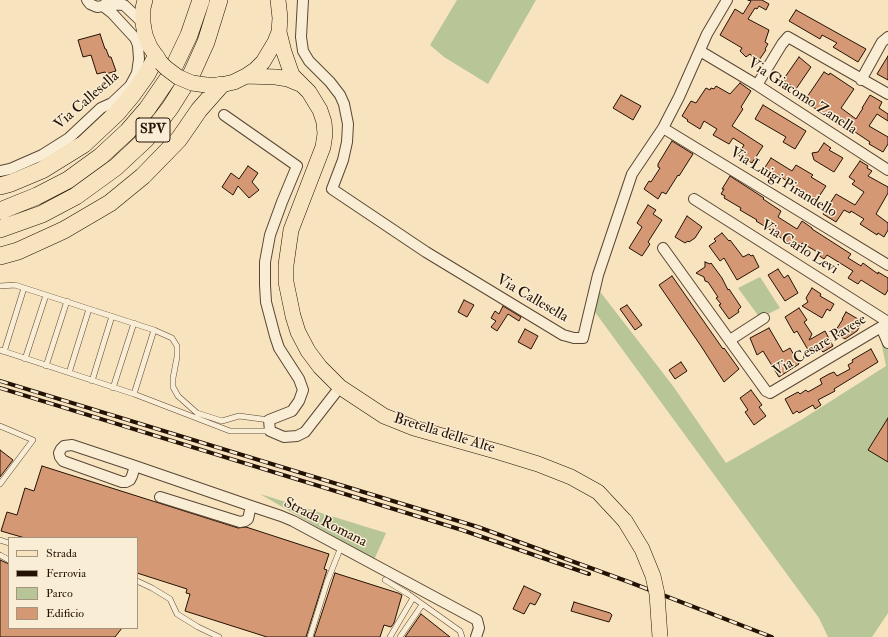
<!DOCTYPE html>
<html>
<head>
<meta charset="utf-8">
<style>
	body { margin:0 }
	#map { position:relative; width:888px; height:637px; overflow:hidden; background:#f8e3bf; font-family:"IM FELL Double Pica",serif }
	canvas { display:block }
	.legend { position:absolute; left:8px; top:537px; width:130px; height:92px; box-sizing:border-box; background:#faedd5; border:1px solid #a49581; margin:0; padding:5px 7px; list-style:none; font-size:12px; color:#241204 }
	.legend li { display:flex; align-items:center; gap:8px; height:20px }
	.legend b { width:20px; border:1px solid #a49581 }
</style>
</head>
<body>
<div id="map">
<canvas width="888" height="637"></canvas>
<ul class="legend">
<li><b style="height:5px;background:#f8e3bf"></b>Strada</li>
<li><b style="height:5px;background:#241204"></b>Ferrovia</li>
<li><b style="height:11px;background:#b7c597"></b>Parco</li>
<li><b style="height:11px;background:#d59875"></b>Edificio</li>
</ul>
</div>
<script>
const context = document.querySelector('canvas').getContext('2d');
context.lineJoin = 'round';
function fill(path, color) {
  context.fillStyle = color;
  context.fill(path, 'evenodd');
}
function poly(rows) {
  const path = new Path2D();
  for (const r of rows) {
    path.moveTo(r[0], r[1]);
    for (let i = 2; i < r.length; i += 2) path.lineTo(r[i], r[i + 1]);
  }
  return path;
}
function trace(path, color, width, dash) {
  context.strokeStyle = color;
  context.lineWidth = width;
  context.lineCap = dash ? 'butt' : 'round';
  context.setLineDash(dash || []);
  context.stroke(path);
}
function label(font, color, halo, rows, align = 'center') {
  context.font = font + ' "IM FELL Double Pica",serif';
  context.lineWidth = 3;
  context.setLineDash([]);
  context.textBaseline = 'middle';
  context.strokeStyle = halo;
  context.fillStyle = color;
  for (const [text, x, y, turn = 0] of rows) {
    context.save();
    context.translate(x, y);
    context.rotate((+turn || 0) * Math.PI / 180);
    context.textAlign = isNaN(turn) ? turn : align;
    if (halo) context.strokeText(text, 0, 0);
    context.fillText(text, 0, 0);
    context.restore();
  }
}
fill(poly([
	[457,0,536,0,488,84,444,57,430,45],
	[760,277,780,308,760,318,738,288],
	[598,289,673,386,726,463,801,420,886,366,880,336,888,332,888,613,872,637,828,637,819,618,592,308],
	[260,494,386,533,374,560]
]), '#b7c597');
const building = poly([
	[748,0,762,0,769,4,766,10,759,6,757,9,755,8,748,19,769,30,765,42,768,44,765,49,766,50,757,63,750,54,746,57,740,51,742,48,720,35,735,9,743,14,751,1,748,0],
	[796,10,866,49,858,62,833,47,837,43,822,35,820,39,789,21,796,10],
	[100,34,105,49,106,49,109,57,111,57,116,71,106,74,105,72,97,74,91,55,83,57,78,40,100,34],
	[888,56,888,80,877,74,888,56],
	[799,57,811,67,796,89,783,80,799,57],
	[824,72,829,75,830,73,854,89,841,108,856,119,863,108,862,108,870,95,882,102,879,108,888,114,888,121,877,114,869,126,888,137,888,144,883,152,869,144,870,142,840,122,838,125,813,107,813,106,805,100,824,72],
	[740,83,751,91,741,107,743,109,732,126,763,146,752,163,738,155,744,145,733,138,729,144,713,135,717,129,704,121,700,129,687,121,688,120,682,116,691,101,696,103,706,88,710,90,711,88,714,89,716,86,730,94,740,83],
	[621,95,641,106,633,120,613,108,621,95],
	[763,105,806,131,795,149,783,142,786,137,755,119,763,105],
	[672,141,693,154,679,176,678,175,666,194,662,192,658,199,644,189,649,181,651,182,660,168,658,167,658,164,672,141],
	[824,143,831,148,829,150,843,158,834,172,814,160,812,153,818,152,824,143],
	[771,158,792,171,796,165,813,175,811,177,826,186,816,201,813,201,798,192,800,190,778,175,775,180,762,172,771,158],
	[860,161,868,166,867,168,872,171,868,176,888,187,888,193,876,214,888,223,888,230,884,237,878,233,877,235,860,224,864,219,851,211,850,213,844,210,836,222,823,214,836,194,855,205,864,192,852,184,855,181,849,177,860,161],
	[248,166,258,173,252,182,259,190,249,198,238,186,233,195,222,187,231,173,239,179,248,166],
	[730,176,764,198,763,199,781,211,778,217,797,229,802,221,812,228,812,229,851,254,848,258,861,266,863,263,878,274,878,272,888,278,888,290,885,295,861,280,858,284,848,278,853,271,827,255,824,259,818,255,819,253,802,243,799,249,789,243,778,236,779,235,756,221,757,220,740,210,741,208,724,198,725,196,721,194,724,189,722,189,730,176],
	[648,205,656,210,653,214,662,220,648,242,650,244,642,256,629,248,642,227,637,223,648,205],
	[687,216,702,227,695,238,689,242,688,241,685,243,675,237,687,216],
	[722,233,729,241,730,240,743,257,749,254,751,256,753,255,759,267,737,280,724,258,720,261,709,246,716,241,714,239,722,233],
	[705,262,710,264,711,263,722,278,728,290,729,289,741,307,738,310,739,312,729,319,719,305,721,304,716,298,718,297,708,282,705,281,704,277,696,273,705,267,705,262],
	[778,269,784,278,788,275,798,293,785,301,768,275,778,269],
	[672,276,723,349,724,348,739,369,724,382,701,346,659,285,672,276],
	[812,288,821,294,820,296,834,304,830,311,827,309,822,318,802,306,808,302,806,298,812,288],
	[464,300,474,305,467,317,458,312,464,300],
	[627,305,642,325,635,330,620,309,627,305],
	[503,306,521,317,519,321,508,314,497,331,491,327,496,321,491,318,495,311,499,314,503,306],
	[799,308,807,320,804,322,812,334,809,340,825,331,833,346,823,352,821,350,811,355,797,331,794,333,785,317,799,308],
	[846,312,863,322,857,331,845,339,834,333,843,319,842,319,846,312],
	[769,328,783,352,790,348,799,364,779,377,763,351,757,355,750,338,769,328],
	[525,329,538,336,531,349,518,342,525,329],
	[871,349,878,362,834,389,835,391,818,400,821,405,815,409,813,405,799,413,797,411,793,414,785,399,798,392,800,394,806,390,808,392,822,384,820,379,829,374,834,372,837,376,850,369,848,365,853,362,852,360,871,349],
	[681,362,687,371,675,379,669,370,681,362],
	[751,390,762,405,759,407,766,416,754,425,745,412,748,410,740,398,751,390],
	[888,418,888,462,868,450,888,418],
	[0,450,13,460,0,477,0,450],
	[42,466,238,528,246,527,329,554,324,569,327,570,306,637,267,637,185,611,190,594,186,593,187,589,137,573,137,538,25,538,1,531,7,512,17,515,25,488,34,491,42,466],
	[0,560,9,564,9,628,122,628,115,637,0,637,0,560],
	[335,573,398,593,402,595,394,623,391,627,384,625,380,637,314,637,335,573],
	[524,586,541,594,535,605,530,603,524,614,513,609,524,586],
	[574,602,610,613,612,615,609,622,571,611,574,602],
	[421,614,450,637,405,637,421,614]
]);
fill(building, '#d59875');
trace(building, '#241204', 1);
const service = poly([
	[0,286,15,285,154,330,172,338,177,346,177,357,173,378,173,387,178,396,197,413,222,421,239,416,269,420],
	[0,350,134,394,230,431,270,431],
	[4,352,24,288],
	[25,359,46,295],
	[46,366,67,301],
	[69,373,89,309],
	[92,381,112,316],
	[113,388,134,323],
	[134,394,154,330],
	[0,426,33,440,0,484],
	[0,540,9,543],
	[0,555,9,560],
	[385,580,408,594,460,631,462,637],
	[137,581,152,588,170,599,177,614,198,627,219,637],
	[310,637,327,582,341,547],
	[390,637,413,598],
	[400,637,422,605]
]);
const minor = poly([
	[87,0,90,4,97,7,103,6,107,2],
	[303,0,301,37,303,51,309,61,330,82,340,95,344,104,348,124,347,142,343,160,332,189,426,252,563,335,574,338,583,338,598,275,632,174,663,128,679,97,707,34,727,0],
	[105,4,124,5,143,23],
	[700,51,757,85,888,170],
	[861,80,882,42,888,37],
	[757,85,782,44,788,37,888,94],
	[224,115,297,166,282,202,270,235,265,262,265,285,266,302,275,336,279,348,299,379,303,390,299,401,292,411,269,420,270,431,284,437,297,436,305,432,340,387],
	[663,128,888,265],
	[0,171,10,169,42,155,69,138,101,108,112,103,130,86,137,73,139,59,138,45,135,38,112,13,103,6],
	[694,199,888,322],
	[663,248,766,391,770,393,881,327],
	[887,325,881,327,888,343],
	[730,340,764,318],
	[135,466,132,476,130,480,126,482,122,482,63,461,60,457,59,453,61,449,64,446,72,445,135,466,251,506,281,516,293,521,477,620,479,628,476,637],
	[160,497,240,522,245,521,248,519,251,506]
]);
const primary = poly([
	[145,0,143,8,143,23,145,35,150,47,161,63],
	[279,32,284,52,292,75,309,92,320,110,324,122,325,134,323,147,291,230,286,265,286,282,293,316,298,332,308,351,320,367,340,387,384,416,414,428,499,452,538,464,571,477,598,492,625,521],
	[246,76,276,77,288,79,300,84],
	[209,85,221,85,234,82,246,76,255,70,263,62,275,42,279,32,280,18,278,0]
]);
const motorway = poly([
	[0,186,11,183,42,170,84,144,117,113,132,95,147,74,156,57],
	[0,211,37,196,68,180,101,156,128,131,147,109,169,77,189,35,201,0],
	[0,229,42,214,76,196,116,167,146,139,170,108,192,73,206,42,219,0],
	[0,256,18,251,64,230,110,203,143,176,179,139,199,110,221,85]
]);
trace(service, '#594633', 6);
trace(minor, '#594633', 12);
trace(primary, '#241204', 16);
trace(motorway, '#241204', 18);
trace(service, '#faedd5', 5);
trace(minor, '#faedd5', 10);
trace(primary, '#f8e3bf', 15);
trace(motorway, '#f8e3bf', 17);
const rail = poly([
	[0,381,478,527,629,582,772,637],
	[0,388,462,530,589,574]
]);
trace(rail, '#241204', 4);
trace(rail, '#faedd5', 2.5, [8]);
const primaryBridge = poly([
	[161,63,166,68,178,77,192,83,206,85],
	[625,521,642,549,653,576,657,594,660,637]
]);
trace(primaryBridge, '#241204', 16, []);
trace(primaryBridge, '#f8e3bf', 15);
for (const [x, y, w] of [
	[153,130,34]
]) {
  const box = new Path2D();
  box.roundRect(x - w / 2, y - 12, w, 24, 3);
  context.fillStyle = '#faedd5';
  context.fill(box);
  trace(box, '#241204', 1);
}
label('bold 14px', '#241204', null, [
	["SPV",153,130]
]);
label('15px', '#241204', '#faedd5', [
	["Via Giacomo Zanella",802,97,33],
	["Via Callesella",87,101,-41],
	["Via Luigi Pirandello",783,183,31],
	["Via Carlo Levi",799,248,32],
	["Via Callesella",532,299,30],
	["Via Cesare Pavese",820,346,-31],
	["Bretella delle Alte",444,434,17],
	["Strada Romana",325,523,27]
]);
</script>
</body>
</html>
